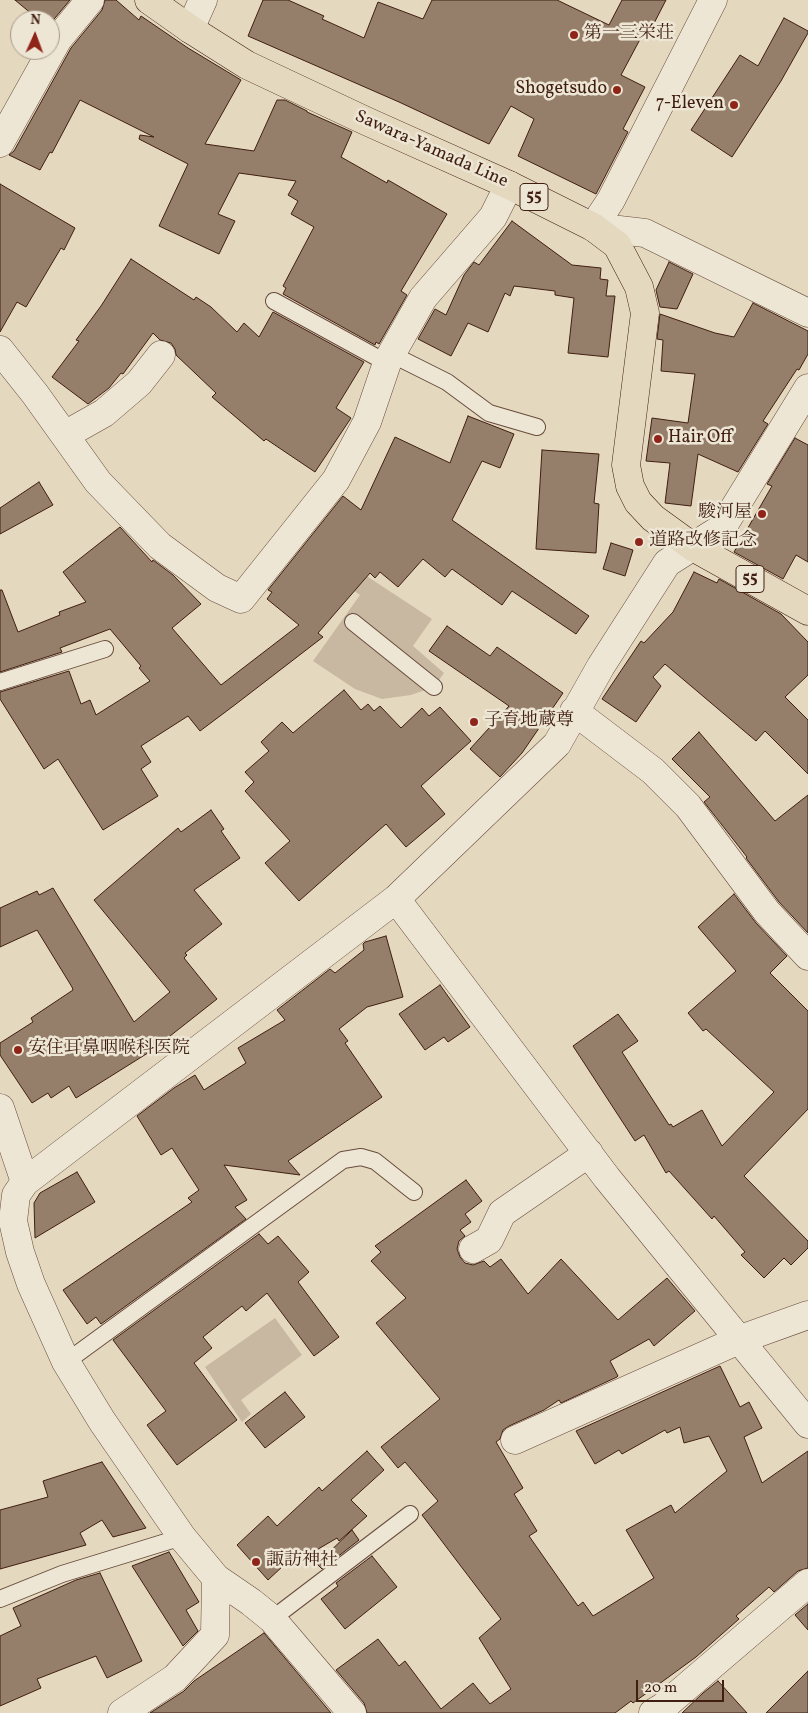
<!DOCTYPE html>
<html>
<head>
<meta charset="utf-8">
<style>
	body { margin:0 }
	#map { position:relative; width:808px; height:1713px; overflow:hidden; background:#e4d8bf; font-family:Vollkorn,serif }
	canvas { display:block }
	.north { position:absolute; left:10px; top:10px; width:50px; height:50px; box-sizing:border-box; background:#ede6d5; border:1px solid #a89687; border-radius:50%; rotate:2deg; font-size:14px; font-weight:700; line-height:20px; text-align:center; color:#401e11 }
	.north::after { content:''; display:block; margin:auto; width:18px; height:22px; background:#8f2418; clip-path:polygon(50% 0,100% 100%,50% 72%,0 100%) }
	.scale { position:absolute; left:636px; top:1680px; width:88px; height:22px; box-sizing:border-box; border:2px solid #401e11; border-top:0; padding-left:6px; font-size:15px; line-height:18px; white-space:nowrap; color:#401e11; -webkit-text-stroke:4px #ede6d5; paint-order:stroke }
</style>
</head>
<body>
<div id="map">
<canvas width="808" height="1713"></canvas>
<div class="north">N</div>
<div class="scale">20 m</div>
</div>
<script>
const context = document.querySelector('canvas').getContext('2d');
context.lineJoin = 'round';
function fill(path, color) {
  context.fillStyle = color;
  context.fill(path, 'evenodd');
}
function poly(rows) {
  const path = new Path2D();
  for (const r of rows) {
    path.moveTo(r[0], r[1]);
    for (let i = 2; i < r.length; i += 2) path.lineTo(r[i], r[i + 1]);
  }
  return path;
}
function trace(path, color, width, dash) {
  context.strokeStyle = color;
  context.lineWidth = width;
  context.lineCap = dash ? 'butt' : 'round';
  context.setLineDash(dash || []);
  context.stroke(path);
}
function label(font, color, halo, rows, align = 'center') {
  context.font = font + ' Vollkorn,"Noto Serif JP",serif';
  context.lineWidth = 5;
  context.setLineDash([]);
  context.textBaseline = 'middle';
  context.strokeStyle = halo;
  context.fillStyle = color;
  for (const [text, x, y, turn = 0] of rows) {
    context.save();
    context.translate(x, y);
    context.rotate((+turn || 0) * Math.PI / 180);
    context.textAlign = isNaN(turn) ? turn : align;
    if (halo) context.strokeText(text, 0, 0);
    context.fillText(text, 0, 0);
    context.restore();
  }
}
fill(poly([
	[362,573,432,619,413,646,444,673,434,687,411,695,382,699,355,689,313,661,360,595,350,588],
	[275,1318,302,1355,241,1400,251,1414,242,1422,205,1367]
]), '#c8b8a1');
const building = poly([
	[15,0,70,0,50,24,50,20,39,20,15,0],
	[105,0,116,0,139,20,141,16,188,48,241,80,205,144,254,151,277,100,285,100,307,111,307,112,352,132,341,157,387,183,388,180,447,214,401,291,407,295,379,344,376,342,375,345,283,294,286,288,283,286,314,227,291,214,298,201,288,195,296,181,239,173,218,214,235,221,219,254,159,226,188,164,139,139,140,135,154,137,80,100,52,153,50,152,40,170,9,155,14,151,71,48,102,10,105,0],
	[263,0,288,0,324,16,322,19,364,38,378,2,423,19,432,0,557,0,609,25,622,0,666,0,649,33,645,30,621,75,645,87,623,129,628,132,596,194,518,156,534,119,511,106,489,144,399,102,248,36,263,0],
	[784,18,808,31,808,33,781,81,732,157,691,130,740,55,758,66,784,18],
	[0,184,75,228,64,250,61,248,26,307,17,302,0,332,0,184],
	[512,221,572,265,601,268,600,279,608,280,606,296,615,296,608,357,568,353,574,298,555,295,555,291,514,286,510,296,505,293,488,332,468,323,451,356,418,339,435,309,446,315,464,275,474,262,479,265,512,221],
	[131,259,194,300,196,297,211,307,237,332,244,323,259,337,273,312,364,362,336,408,351,418,315,472,266,439,264,441,212,397,216,393,176,355,175,349,171,343,160,340,153,333,123,374,121,373,109,388,88,404,52,377,79,341,76,340,101,306,131,259],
	[669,262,693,274,677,309,660,307,656,290,669,262],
	[753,303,808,331,808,354,799,370,797,369,763,421,768,424,738,472,698,454,691,506,665,503,670,463,646,461,652,418,688,423,695,374,661,371,663,340,657,339,660,314,715,333,734,337,753,303],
	[468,416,514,434,500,468,482,461,452,520,589,616,576,634,512,591,502,605,452,569,445,577,423,559,398,587,380,572,375,578,370,573,318,633,323,637,236,704,200,731,188,716,141,746,151,762,141,769,158,796,103,830,58,759,44,769,0,699,0,692,69,671,81,704,90,700,96,715,150,681,139,668,141,666,110,629,60,648,62,652,0,672,0,590,2,590,18,632,60,615,59,612,86,602,63,572,120,527,152,562,153,560,173,575,201,604,172,628,221,685,299,625,267,599,272,592,268,590,343,496,361,510,395,437,450,463,468,416],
	[795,438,808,445,808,562,796,555,783,579,734,552,772,486,767,484,795,438],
	[542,450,599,454,594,503,599,504,596,553,536,549,542,450],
	[39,482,53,505,0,534,0,508,39,482],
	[611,543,633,550,625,576,603,569,611,543],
	[694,572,717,583,719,579,781,614,808,642,808,675,785,697,808,720,808,774,765,731,756,741,665,664,653,677,661,686,636,722,602,699,641,641,644,643,673,612,694,572],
	[447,626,490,656,497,647,563,693,522,753,500,777,470,749,509,706,429,651,447,626],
	[344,690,361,710,368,704,374,711,380,706,401,728,422,708,429,716,440,707,471,741,421,786,445,814,406,847,386,824,299,901,265,863,290,841,245,791,254,782,245,772,269,751,261,742,282,722,293,733,344,690],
	[699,732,775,821,808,795,808,933,779,902,746,858,747,857,704,802,710,797,672,759,699,732],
	[211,810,224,829,221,831,240,858,194,890,222,924,185,953,187,955,184,958,217,999,151,1051,76,1098,69,1086,51,1098,48,1093,32,1103,0,1055,0,1043,33,1022,31,1018,73,990,72,987,37,930,0,947,0,908,37,891,39,895,53,888,134,1022,170,992,94,900,178,828,181,832,211,810],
	[734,894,756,923,787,956,770,973,808,1011,808,1109,744,1176,808,1241,808,1248,791,1265,784,1258,764,1278,741,1255,745,1252,714,1216,712,1219,669,1171,666,1173,644,1135,635,1141,573,1046,618,1014,638,1041,622,1052,669,1125,671,1124,673,1127,702,1110,722,1146,774,1092,706,1029,703,1031,688,1013,736,971,698,927,734,894],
	[386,936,403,997,367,1007,339,1029,348,1041,345,1043,382,1097,288,1161,300,1175,224,1165,247,1200,235,1207,246,1219,101,1324,96,1317,87,1324,63,1290,192,1202,188,1198,199,1190,172,1148,161,1155,137,1116,174,1088,195,1075,204,1090,246,1063,238,1048,285,1020,277,1010,330,969,335,973,364,950,363,944,365,942,386,936],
	[440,985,470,1027,448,1042,444,1037,425,1050,399,1014,440,985],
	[77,1172,95,1202,35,1238,34,1203,40,1193,77,1172],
	[466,1180,482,1201,465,1214,471,1222,460,1230,465,1236,459,1241,457,1249,460,1257,465,1263,473,1265,484,1261,490,1267,501,1259,528,1294,561,1259,618,1320,667,1278,695,1311,654,1346,649,1339,610,1361,618,1376,617,1377,561,1403,559,1400,544,1410,509,1426,503,1430,500,1439,496,1442,523,1488,514,1494,537,1531,529,1536,578,1606,583,1602,593,1616,654,1578,626,1530,671,1505,675,1513,727,1471,709,1436,684,1443,680,1427,667,1433,665,1430,622,1454,619,1450,595,1464,576,1431,720,1366,740,1407,749,1402,762,1428,744,1437,762,1483,808,1451,808,1568,798,1571,774,1592,769,1587,736,1616,739,1619,696,1657,633,1703,631,1701,615,1713,367,1713,364,1703,336,1670,378,1639,399,1666,405,1661,441,1709,473,1683,490,1704,511,1689,479,1638,501,1619,422,1515,438,1501,405,1462,398,1468,381,1447,440,1399,376,1323,406,1298,371,1261,381,1252,375,1246,466,1180],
	[259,1234,268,1244,278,1236,309,1272,298,1282,339,1337,314,1356,267,1293,246,1311,242,1306,203,1337,212,1348,194,1363,237,1420,177,1465,147,1425,166,1411,113,1340,259,1234],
	[285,1392,305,1417,265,1448,245,1423,285,1392],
	[367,1451,384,1470,351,1500,367,1516,339,1541,337,1538,308,1555,304,1550,300,1554,298,1552,268,1580,237,1545,268,1516,277,1526,319,1487,322,1491,367,1451],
	[102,1462,146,1528,113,1537,102,1520,80,1533,86,1545,0,1569,0,1510,48,1497,43,1481,102,1462],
	[352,1530,359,1540,322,1569,317,1564,352,1530],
	[169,1552,199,1602,186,1610,198,1631,183,1646,132,1566,169,1552],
	[372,1556,397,1587,345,1629,321,1599,338,1586,336,1583,372,1556],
	[100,1573,142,1661,107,1678,96,1656,37,1679,41,1688,0,1706,0,1636,21,1626,13,1608,76,1580,100,1573],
	[808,1604,808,1630,795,1615,808,1604],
	[264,1633,331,1713,150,1713,184,1691,194,1681,264,1633],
	[808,1671,808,1713,766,1713,808,1671],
	[718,1681,747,1713,682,1713,703,1693,718,1681]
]);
fill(building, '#957f6b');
trace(building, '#401e11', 1);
const lane = poly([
	[274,301,387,363,391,354,447,382,489,413,537,427],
	[353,622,434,687],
	[0,682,105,649],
	[66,1362,343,1160,361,1157,375,1161,414,1192],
	[0,1599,62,1574,182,1537],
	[272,1619,410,1514]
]);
const street = poly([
	[713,0,611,200,593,227,645,233,808,313],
	[190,29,203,0],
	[0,143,58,39,90,0],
	[0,350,35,394,98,482,160,546,217,588,241,599,336,480,367,422,388,360,423,298,493,217,509,185],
	[65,435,104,413,139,383,161,355],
	[574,711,653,771,688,806,767,912,808,956],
	[396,899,607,1178,808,1424],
	[0,1108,25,1182],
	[473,1249,489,1240,502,1213,589,1153],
	[515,1440,741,1339,808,1315],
	[122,1713,175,1678,215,1635,216,1578],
	[352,1713,272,1619,251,1602,216,1578,182,1537,102,1421,66,1362,31,1284,20,1252,13,1221,16,1195,25,1182,396,899,557,744,601,666,667,563,722,528,808,388],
	[653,1713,663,1707,808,1583]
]);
const primary = poly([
	[149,0,190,29,247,65,366,121,509,185,593,227,617,245,639,287,645,313,626,465,630,486,638,502,653,518,693,547,808,611]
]);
trace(lane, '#694c3c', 18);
trace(street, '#694c3c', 29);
trace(primary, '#401e11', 29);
trace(lane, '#ede6d5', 16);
trace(street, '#ede6d5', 28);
trace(primary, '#e4d8bf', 28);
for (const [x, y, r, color] of [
	[574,35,5,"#8f2418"],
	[617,90,5,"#8f2418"],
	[734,105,5,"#8f2418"],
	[658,439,5,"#8f2418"],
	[762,514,5,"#8f2418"],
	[639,542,5,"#8f2418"],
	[474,722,5,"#8f2418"],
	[18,1050,5,"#8f2418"],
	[256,1562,5,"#8f2418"]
]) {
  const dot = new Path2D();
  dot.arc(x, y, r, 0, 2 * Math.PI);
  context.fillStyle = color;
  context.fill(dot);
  trace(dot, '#ede6d5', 2);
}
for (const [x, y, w] of [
	[534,197,28],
	[750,579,28]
]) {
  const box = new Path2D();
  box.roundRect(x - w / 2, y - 13.5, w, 27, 4);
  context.fillStyle = '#ede6d5';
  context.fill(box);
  trace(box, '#401e11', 1);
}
label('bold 16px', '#401e11', null, [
	["55",534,197],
	["55",750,579]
]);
label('18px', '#401e11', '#ede6d5', [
	["第一三栄荘",584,35],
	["Shogetsudo",607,90,"right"],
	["7-Eleven",724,105,"right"],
	["Hair Off",668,439],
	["駿河屋",752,514,"right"],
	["道路改修記念",649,542],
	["子育地蔵尊",484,722],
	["安住耳鼻咽喉科医院",28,1050],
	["諏訪神社",266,1562]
], 'left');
label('18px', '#401e11', '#ede6d5', [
	["Sawara-Yamada Line",431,150,24]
]);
</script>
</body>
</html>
